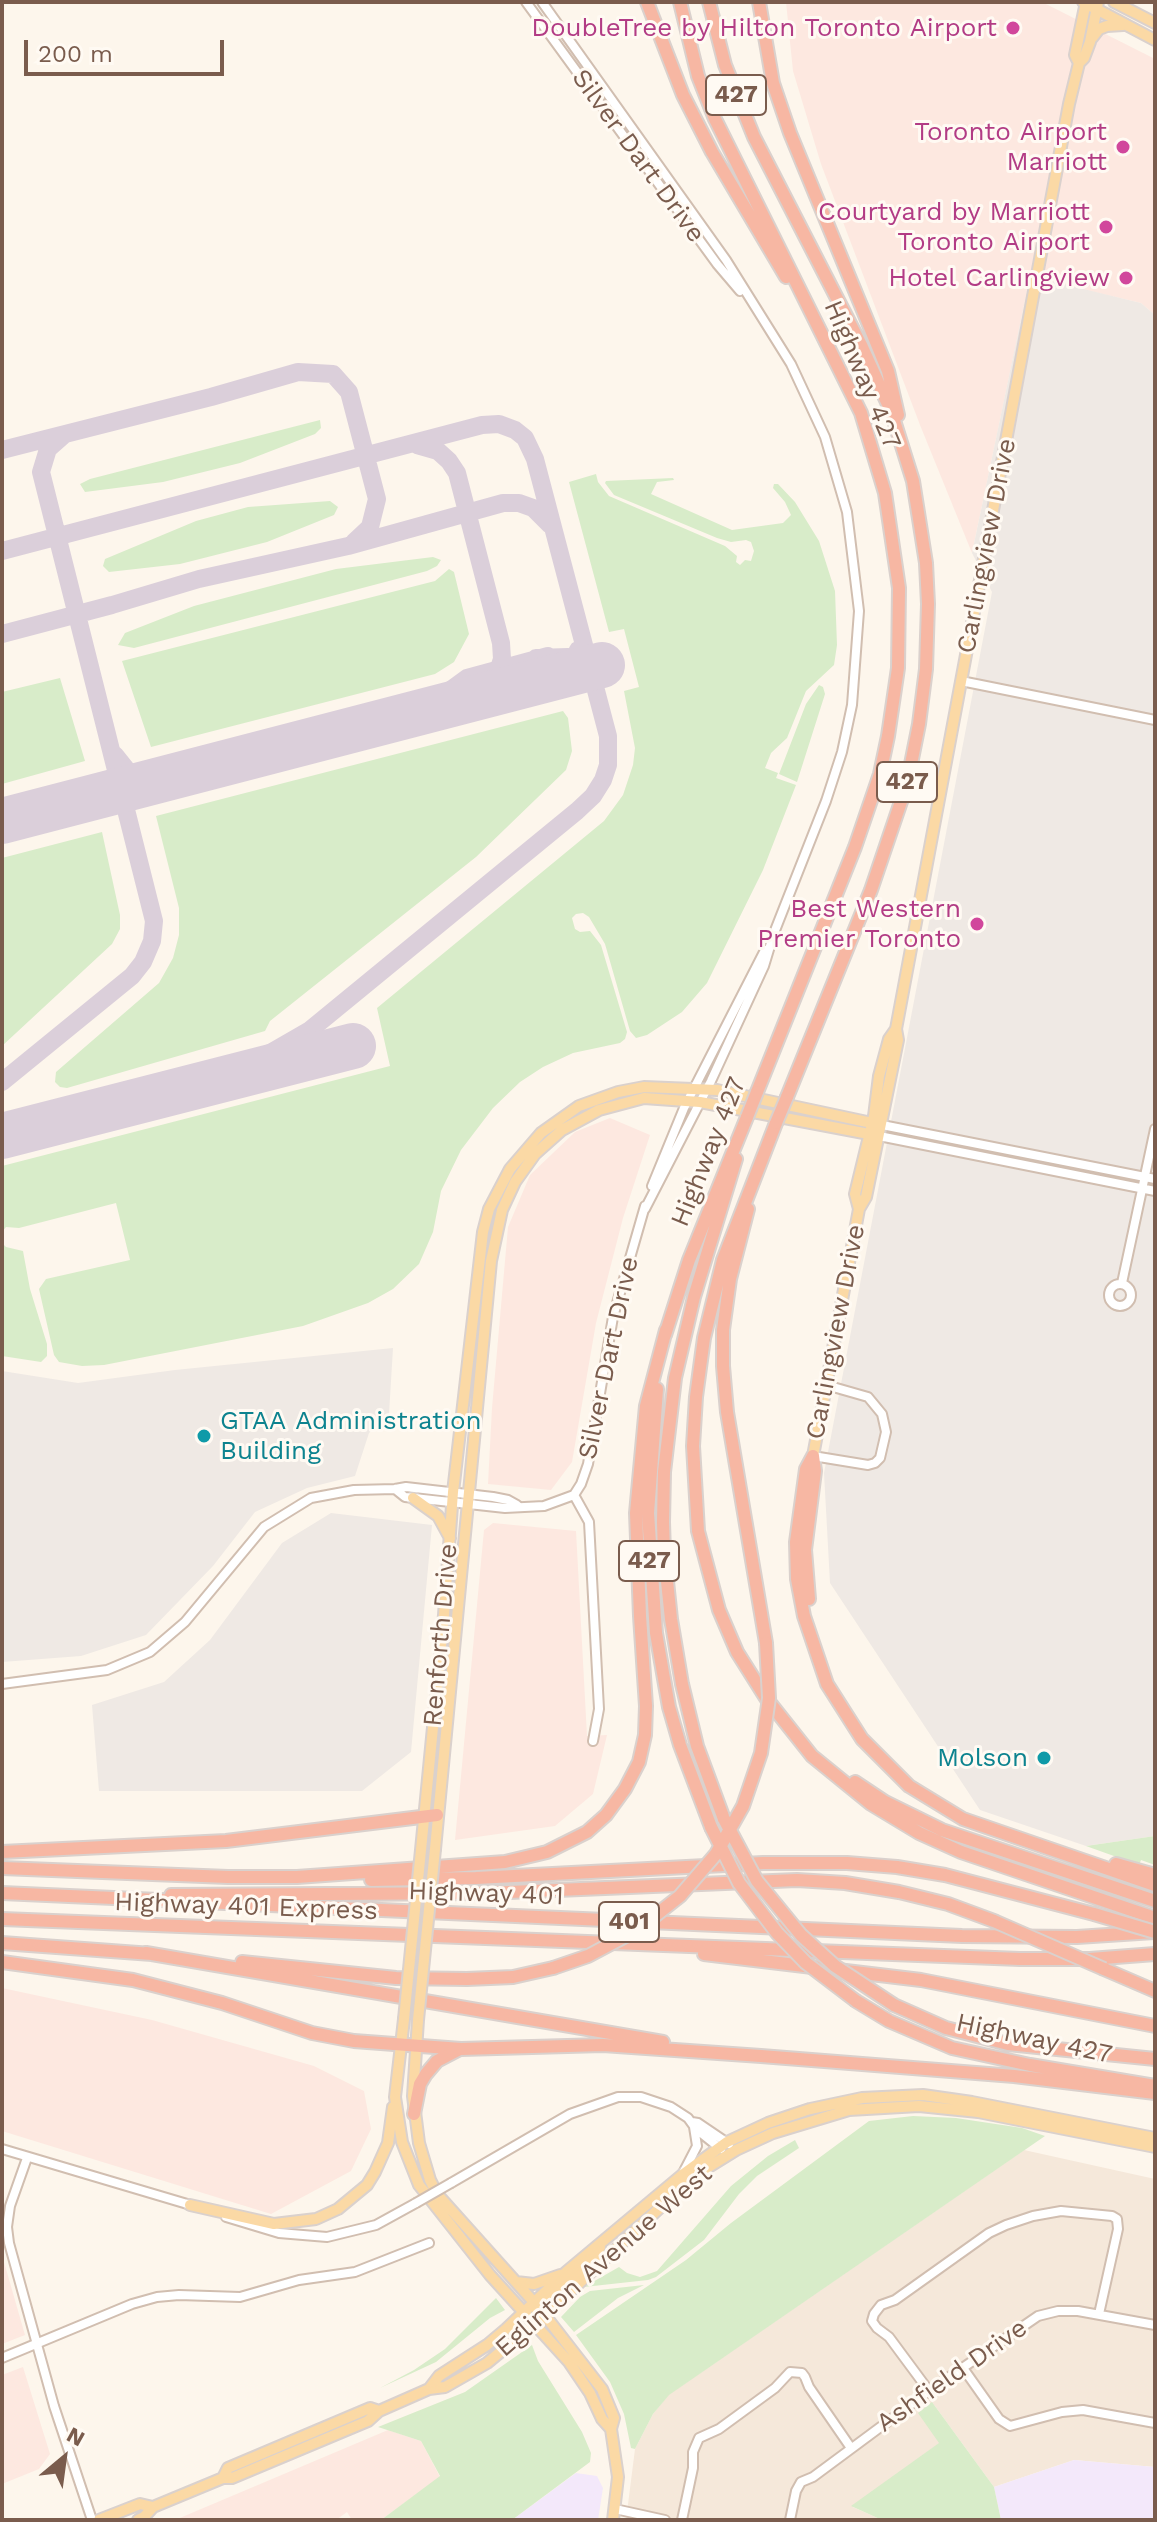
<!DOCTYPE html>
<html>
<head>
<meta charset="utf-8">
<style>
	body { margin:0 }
	#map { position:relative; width:1157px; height:2522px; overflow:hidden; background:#fdf6ec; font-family:"Work Sans",sans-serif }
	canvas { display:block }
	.frame { position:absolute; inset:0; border:4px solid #7a5c4d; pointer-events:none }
	.north { position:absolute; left:24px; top:2418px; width:80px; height:80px; -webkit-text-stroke:6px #fffaf3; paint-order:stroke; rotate:29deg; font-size:22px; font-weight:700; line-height:32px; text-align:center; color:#7a5c4d }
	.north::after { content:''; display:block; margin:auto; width:28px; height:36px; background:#7a5c4d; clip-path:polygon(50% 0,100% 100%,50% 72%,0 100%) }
	.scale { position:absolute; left:24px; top:40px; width:200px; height:36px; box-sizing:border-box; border:4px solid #7a5c4d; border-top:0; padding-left:10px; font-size:24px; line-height:28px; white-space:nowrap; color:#7a5c4d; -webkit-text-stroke:6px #fffaf3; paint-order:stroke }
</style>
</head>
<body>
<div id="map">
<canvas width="1157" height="2522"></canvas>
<div class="frame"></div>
<div class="north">N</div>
<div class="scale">200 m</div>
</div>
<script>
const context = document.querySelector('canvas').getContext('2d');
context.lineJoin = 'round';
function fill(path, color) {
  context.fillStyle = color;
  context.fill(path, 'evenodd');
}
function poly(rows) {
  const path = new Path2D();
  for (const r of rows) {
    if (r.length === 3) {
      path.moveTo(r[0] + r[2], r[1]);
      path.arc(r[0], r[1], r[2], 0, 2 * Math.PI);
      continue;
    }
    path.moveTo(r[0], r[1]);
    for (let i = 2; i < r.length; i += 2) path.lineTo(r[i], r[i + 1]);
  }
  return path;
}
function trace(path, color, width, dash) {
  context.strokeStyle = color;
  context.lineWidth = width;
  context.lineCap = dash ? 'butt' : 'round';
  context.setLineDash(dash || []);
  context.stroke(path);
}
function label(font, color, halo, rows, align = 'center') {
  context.font = font + ' "Work Sans",sans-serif';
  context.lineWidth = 6;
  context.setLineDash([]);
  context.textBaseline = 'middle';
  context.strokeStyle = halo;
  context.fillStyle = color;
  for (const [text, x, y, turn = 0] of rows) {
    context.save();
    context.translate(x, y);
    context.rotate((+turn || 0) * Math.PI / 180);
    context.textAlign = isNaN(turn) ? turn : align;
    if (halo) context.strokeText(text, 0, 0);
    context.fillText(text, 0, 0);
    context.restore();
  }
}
fill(poly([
	[1024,2150,1155,2179,1155,2467,1074,2460,994,2487,932,2402,940,2443,853,2507,882,2520,626,2520,635,2449,653,2414,668,2395]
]), '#f5e8da');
fill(poly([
	[786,2,1042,2,1155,59,1155,315,1141,303,1030,277,972,553,920,425,821,164,793,71],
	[610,1118,650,1135,623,1218,596,1323,572,1462,551,1490,488,1484,492,1408,508,1227,530,1175,575,1132],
	[493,1523,576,1531,587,1736,607,1735,593,1794,555,1826,455,1840,484,1530],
	[2,1988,152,2020,314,2066,364,2091,371,2129,351,2171,271,2214,2,2131],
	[2,2255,25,2335,2,2344],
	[23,2367,50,2454,39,2469,2,2484,2,2375],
	[388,2430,421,2441,440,2477,381,2520,352,2520,347,2512,336,2520,175,2520]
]), '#fde8e0');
fill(poly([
	[1030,276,1141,303,1155,315,1155,1836,1086,1846,980,1810,830,1583,824,1473,992,592,972,553],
	[393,1348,389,1414,369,1433,355,1476,307,1488,255,1512,213,1566,146,1635,81,1656,2,1662,2,1371,78,1383,175,1370],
	[331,1513,432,1525,411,1752,362,1791,99,1791,92,1705,164,1682,210,1640,282,1543]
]), '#efe9e4');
fill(poly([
	[1074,2460,1155,2467,1155,2520,1001,2520,994,2487],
	[576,2473,597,2476,603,2488,598,2520,512,2520]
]), '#f3e8fa');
fill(poly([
	[320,420,321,428,315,434,240,463,163,482,85,492,80,484,90,479],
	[596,474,598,482,609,496,725,546,737,556,736,562,740,565,745,560,751,561,754,551,751,542,746,540,731,542,717,538,614,495,605,483,606,481,673,478,674,480,657,482,651,494,732,530,783,523,791,515,785,502,773,488,774,484,778,484,795,502,819,541,835,591,837,645,834,665,806,691,787,738,771,753,765,768,778,773,776,778,796,785,763,870,707,983,682,1012,647,1035,636,1038,630,1031,605,944,589,917,583,913,576,914,572,918,575,929,580,932,590,931,601,945,627,1032,625,1039,620,1043,573,1053,543,1067,520,1082,493,1108,461,1150,441,1191,433,1232,419,1264,393,1289,368,1303,303,1326,104,1365,82,1366,59,1362,54,1355,39,1289,46,1279,130,1260,116,1203,19,1228,6,1227,2,1232,2,1166,390,1066,377,1008,604,821,623,795,633,765,635,748,624,691,639,687,624,629,609,632,569,482],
	[330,501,338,507,334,515,267,542,180,564,109,572,103,566,105,559,196,521,248,507],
	[433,557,441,560,437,566,427,571,134,648,118,645,125,633,194,606,336,569],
	[449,569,454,572,469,634,454,662,435,674,151,747,122,661,435,581],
	[60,678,85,761,2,784,2,692],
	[819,685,823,687,825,694,797,782,779,774,806,704],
	[563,711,568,718,572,751,566,770,476,857,270,1021,265,1031,67,1088,60,1087,55,1082,56,1072,159,983,173,958,179,935,179,908,156,816],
	[102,832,120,915,120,929,112,944,2,1046,2,858],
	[2,1243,6,1247,23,1251,30,1289,47,1344,47,1356,41,1362,2,1356],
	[1155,1836,1155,1865,1141,1860,1139,1865,1086,1846],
	[913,2116,956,2118,1022,2128,1045,2136,669,2395,653,2414,635,2449,631,2448,624,2414,610,2382,576,2335,686,2260,731,2223,869,2121],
	[795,2140,799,2148,757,2176,739,2194,704,2240,656,2277,648,2280,584,2287,619,2267,627,2273,640,2277,657,2271,731,2186,768,2156],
	[644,2285,618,2298,574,2332,561,2317,580,2297,590,2291],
	[496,2298,505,2310,490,2318,436,2362,380,2388,414,2370,445,2349],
	[532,2345,538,2361,582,2432,591,2453,590,2462,512,2520,381,2520,440,2476,421,2441,378,2427,465,2392],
	[932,2402,994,2487,1001,2520,882,2520,851,2506,939,2443,918,2413]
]), '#d8ecc9');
trace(poly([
	[417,445,438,451,449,461,457,473,501,643,502,659,497,674,482,692,465,701],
	[2,450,211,397,298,372,333,374,349,392,377,499,370,527,354,542],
	[2,551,482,425,499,424,515,430,525,438,535,459,608,736,608,765,603,780,593,796,577,811,310,1030,251,1064,151,1098],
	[2,634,112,605,199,579,348,546,503,503,519,503,533,508,550,525],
	[536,658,568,657,581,665,591,677],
	[558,677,571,665,578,650],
	[419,713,467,678,548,656],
	[115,755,127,770,139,777,157,781],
	[2,1082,132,976,143,962,152,941,154,921,41,472,48,449,65,434]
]), '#dbcfda', 18);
trace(poly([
	[2,821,602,665],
	[2,1136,353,1046]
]), '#dbcfda', 46);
const minor = poly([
	[526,2,717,264,740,291],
	[542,2,726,260,791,364,825,437,847,512,859,611,852,705,842,752,826,801,774,933,764,966,711,1081,645,1209],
	[961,681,1155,720],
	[877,1124,1155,1179],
	[874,1135,1155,1191],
	[652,1186,684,1108,765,950],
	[1122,1283,1155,1129],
	[1120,1295,11],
	[813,1456,868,1465,875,1463,880,1458,886,1432,882,1414,868,1397,826,1385],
	[395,1489,405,1497,505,1508,544,1506,574,1495,581,1484,588,1464,613,1317,645,1206],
	[574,1495,589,1522,599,1709,593,1741],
	[2,1684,107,1670,150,1652,185,1622,264,1527,311,1498,354,1490,395,1489,406,1487,493,1497,508,1500,517,1505],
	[692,2122,698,2123,729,2144],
	[2,2149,194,2206],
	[27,2158,10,2206,7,2227,9,2243,54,2406,92,2520],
	[683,2173,697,2146,694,2127],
	[451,2183,570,2114,618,2097,641,2097,671,2107,688,2118,696,2129,721,2149],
	[226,2217,279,2233,327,2237,376,2225,416,2203],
	[2,2358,132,2304,157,2297,179,2295,240,2297,299,2280,355,2272,429,2243],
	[963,2368,999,2419,1010,2426,1062,2412,1083,2410,1155,2423],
	[929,2391,889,2337,877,2328,872,2321,874,2314,881,2305,895,2300,989,2233,1006,2225,1033,2216,1061,2211,1112,2216,1117,2219,1118,2229,1099,2314],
	[615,2509,665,2520],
	[682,2520,693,2468,693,2452,699,2438,719,2429,775,2388,790,2372,802,2373,805,2377,809,2387,851,2448],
	[790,2520,796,2491,801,2482,813,2477,929,2391,1038,2316,1058,2311,1078,2311,1155,2325]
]);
const major = poly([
	[1083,2,1155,40],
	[1114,2,1155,23],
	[1092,38,1099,29,1107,26,1123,25],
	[1079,63,1075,55,1086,2],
	[859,1209,855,1194,874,1116,879,1076,889,1039,896,1029],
	[813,1456,859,1209,866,1197,898,1040,896,1029,1069,104,1079,63,1084,58,1090,42,1098,2],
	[413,1498,438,1516,450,1538],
	[435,1849,491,1261,502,1210,515,1182,535,1154,562,1130,599,1110,644,1098,700,1102,869,1134],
	[421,1850,444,1615,453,1492,483,1232,489,1209,510,1169,541,1133,579,1106,618,1092,644,1087,717,1090,872,1123],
	[404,2019,395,2097,402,2142,419,2185,490,2275,569,2362,590,2393,602,2419,611,2429],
	[418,2020,413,2096,419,2143,430,2180,437,2194,540,2309,602,2389,614,2418,611,2429,618,2477,613,2520],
	[190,2205,274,2224,316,2219,338,2209,367,2185,375,2172,388,2143,393,2107],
	[516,2282,534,2284,560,2275],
	[537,2313,594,2259,600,2247],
	[429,2389,439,2376,487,2345,506,2329,566,2272,682,2175,727,2142,768,2123,810,2109,862,2098,923,2095,972,2102,1155,2138],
	[223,2478,228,2468,370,2408,379,2411],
	[99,2520,140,2504,153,2507],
	[138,2520,144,2517,153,2507,223,2478,232,2478,368,2421,379,2411,429,2389,445,2387,487,2363,545,2315,694,2176,736,2150,773,2133,849,2110,919,2106,978,2112,1155,2147]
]);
const highway = poly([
	[647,2,683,95,712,152,786,277],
	[680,2,698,76,715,119,861,413,885,493,899,588,898,668,888,736,880,774,855,847,757,1092],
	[709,2,725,65,754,137,861,345,891,411,913,481,926,563,928,604,926,669,919,724,907,784,871,890,787,1097],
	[759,2,773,83,790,133,888,371,898,415],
	[776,1123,723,1260,704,1338,696,1397,693,1446,698,1531,719,1610,737,1652,766,1698,812,1756,871,1804,919,1833,961,1852,1155,1918],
	[748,1209,730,1279,723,1330,723,1366,727,1412,766,1643],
	[665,1335,689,1260,747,1117],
	[657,1389,648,1513,656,1633,669,1707,680,1745,711,1827],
	[813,1456,806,1469,796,1542,797,1579,804,1616,827,1684,862,1739,909,1786,963,1819,1155,1885],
	[809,1599,805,1550,815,1471,813,1456],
	[855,1782,885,1802,942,1830,1155,1901],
	[724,1819,697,1746,682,1684,671,1619,664,1553,663,1522,664,1472,675,1378,694,1297,736,1159],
	[2,1852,226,1841,437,1815],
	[1116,1864,1155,1875],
	[2,1868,228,1877,297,1877,505,1862,547,1852,587,1832,606,1815,625,1789,639,1762,645,1735,646,1706,640,1616,636,1513,646,1406,666,1330],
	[371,1880,476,1878,763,1863,847,1863,897,1867,945,1875,1094,1914],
	[2,1893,962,1936,1077,1937,1154,1932],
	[171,1895,485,1893,797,1880,845,1883,899,1892,948,1904,994,1921],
	[2,1919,1020,1959,1090,1959,1155,1954],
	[2,1943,152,1954],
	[146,1953,663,2042],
	[704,1954,921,1980,1155,2026],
	[2,1962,133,1980,222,2003,312,2033,354,2041,461,2049,603,2045,761,2056,1014,2076,1155,2093],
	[242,1962,396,1978,467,1979,513,1977,553,1968],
	[1104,1969,1155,1991],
	[856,2001,889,2021,952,2048,1030,2065,1155,2086],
	[894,2005,946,2028,1008,2044,1155,2059],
	[414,2114,420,2084,426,2074,437,2061,458,2050]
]);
trace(minor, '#d1beb0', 12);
trace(major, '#dad1cd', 14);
trace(highway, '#dad1cd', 16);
trace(minor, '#fff', 8);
trace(major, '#fbd9a5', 10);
trace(highway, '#f7b7a3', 12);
const minorBridge = poly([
	[416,2203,451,2183]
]);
const majorBridge = poly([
	[404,2019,421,1850],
	[418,2020,435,1849]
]);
const highwayBridge = poly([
	[747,1117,757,1092],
	[776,1123,787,1097],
	[724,1819,757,1881,801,1935,835,1966,894,2005],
	[711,1827,739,1883,777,1933,806,1963,856,2001],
	[1094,1914,1155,1932],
	[994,1921,1104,1969],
	[553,1968,588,1956,637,1930,680,1896,716,1854,743,1806,761,1753,769,1698,766,1643]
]);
trace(minorBridge, '#d1beb0', 12, []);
trace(majorBridge, '#dad1cd', 14, []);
trace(highwayBridge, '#dad1cd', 16, []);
trace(minorBridge, '#fff', 8);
trace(majorBridge, '#fbd9a5', 10);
trace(highwayBridge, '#f7b7a3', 12);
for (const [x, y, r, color] of [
	[1013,28,8,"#d1479c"],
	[1123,147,8,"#d1479c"],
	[1106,227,8,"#d1479c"],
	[1126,278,8,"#d1479c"],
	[977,924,8,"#d1479c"],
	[204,1436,8,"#0f9aa8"],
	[1044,1758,8,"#0f9aa8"]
]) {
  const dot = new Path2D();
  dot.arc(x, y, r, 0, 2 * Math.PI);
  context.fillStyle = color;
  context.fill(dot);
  trace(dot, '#fffaf3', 3);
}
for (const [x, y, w] of [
	[736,95,60],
	[907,782,60],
	[649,1561,60],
	[629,1922,60]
]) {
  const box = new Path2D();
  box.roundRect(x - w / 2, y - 20, w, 40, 6);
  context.fillStyle = '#fffaf3';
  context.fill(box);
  trace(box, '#7a5c4d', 2);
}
label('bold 24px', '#7a5c4d', null, [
	["427",736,95],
	["427",907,782],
	["427",649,1561],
	["401",629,1922]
]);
label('26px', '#b23c85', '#fffaf3', [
	["DoubleTree by Hilton Toronto Airport",997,28],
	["Toronto Airport",1107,132],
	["Marriott",1107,162],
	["Courtyard by Marriott",1090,212],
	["Toronto Airport",1090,242],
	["Hotel Carlingview",1110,278],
	["Best Western",961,909],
	["Premier Toronto",961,939]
], 'right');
label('26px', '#7a5c4d', '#fffaf3', [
	["Silver Dart Drive",638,156,54],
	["Highway 427",862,375,67],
	["Carlingview Drive",987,546,-79],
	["Highway 427",709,1152,-68],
	["Carlingview Drive",836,1332,-79],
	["Silver Dart Drive",609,1358,-78],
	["Renforth Drive",441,1635,-85],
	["Highway 401",486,1894,2],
	["Highway 401 Express",246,1907,2],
	["Highway 427",1034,2039,12],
	["Eglinton Avenue West",604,2261,-41],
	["Ashfield Drive",952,2376,-35]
]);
label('26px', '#0d838f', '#fffaf3', [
	["GTAA Administration",220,1421],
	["Building",220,1451],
	["Molson",1028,1758,"right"]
], 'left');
</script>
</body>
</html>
